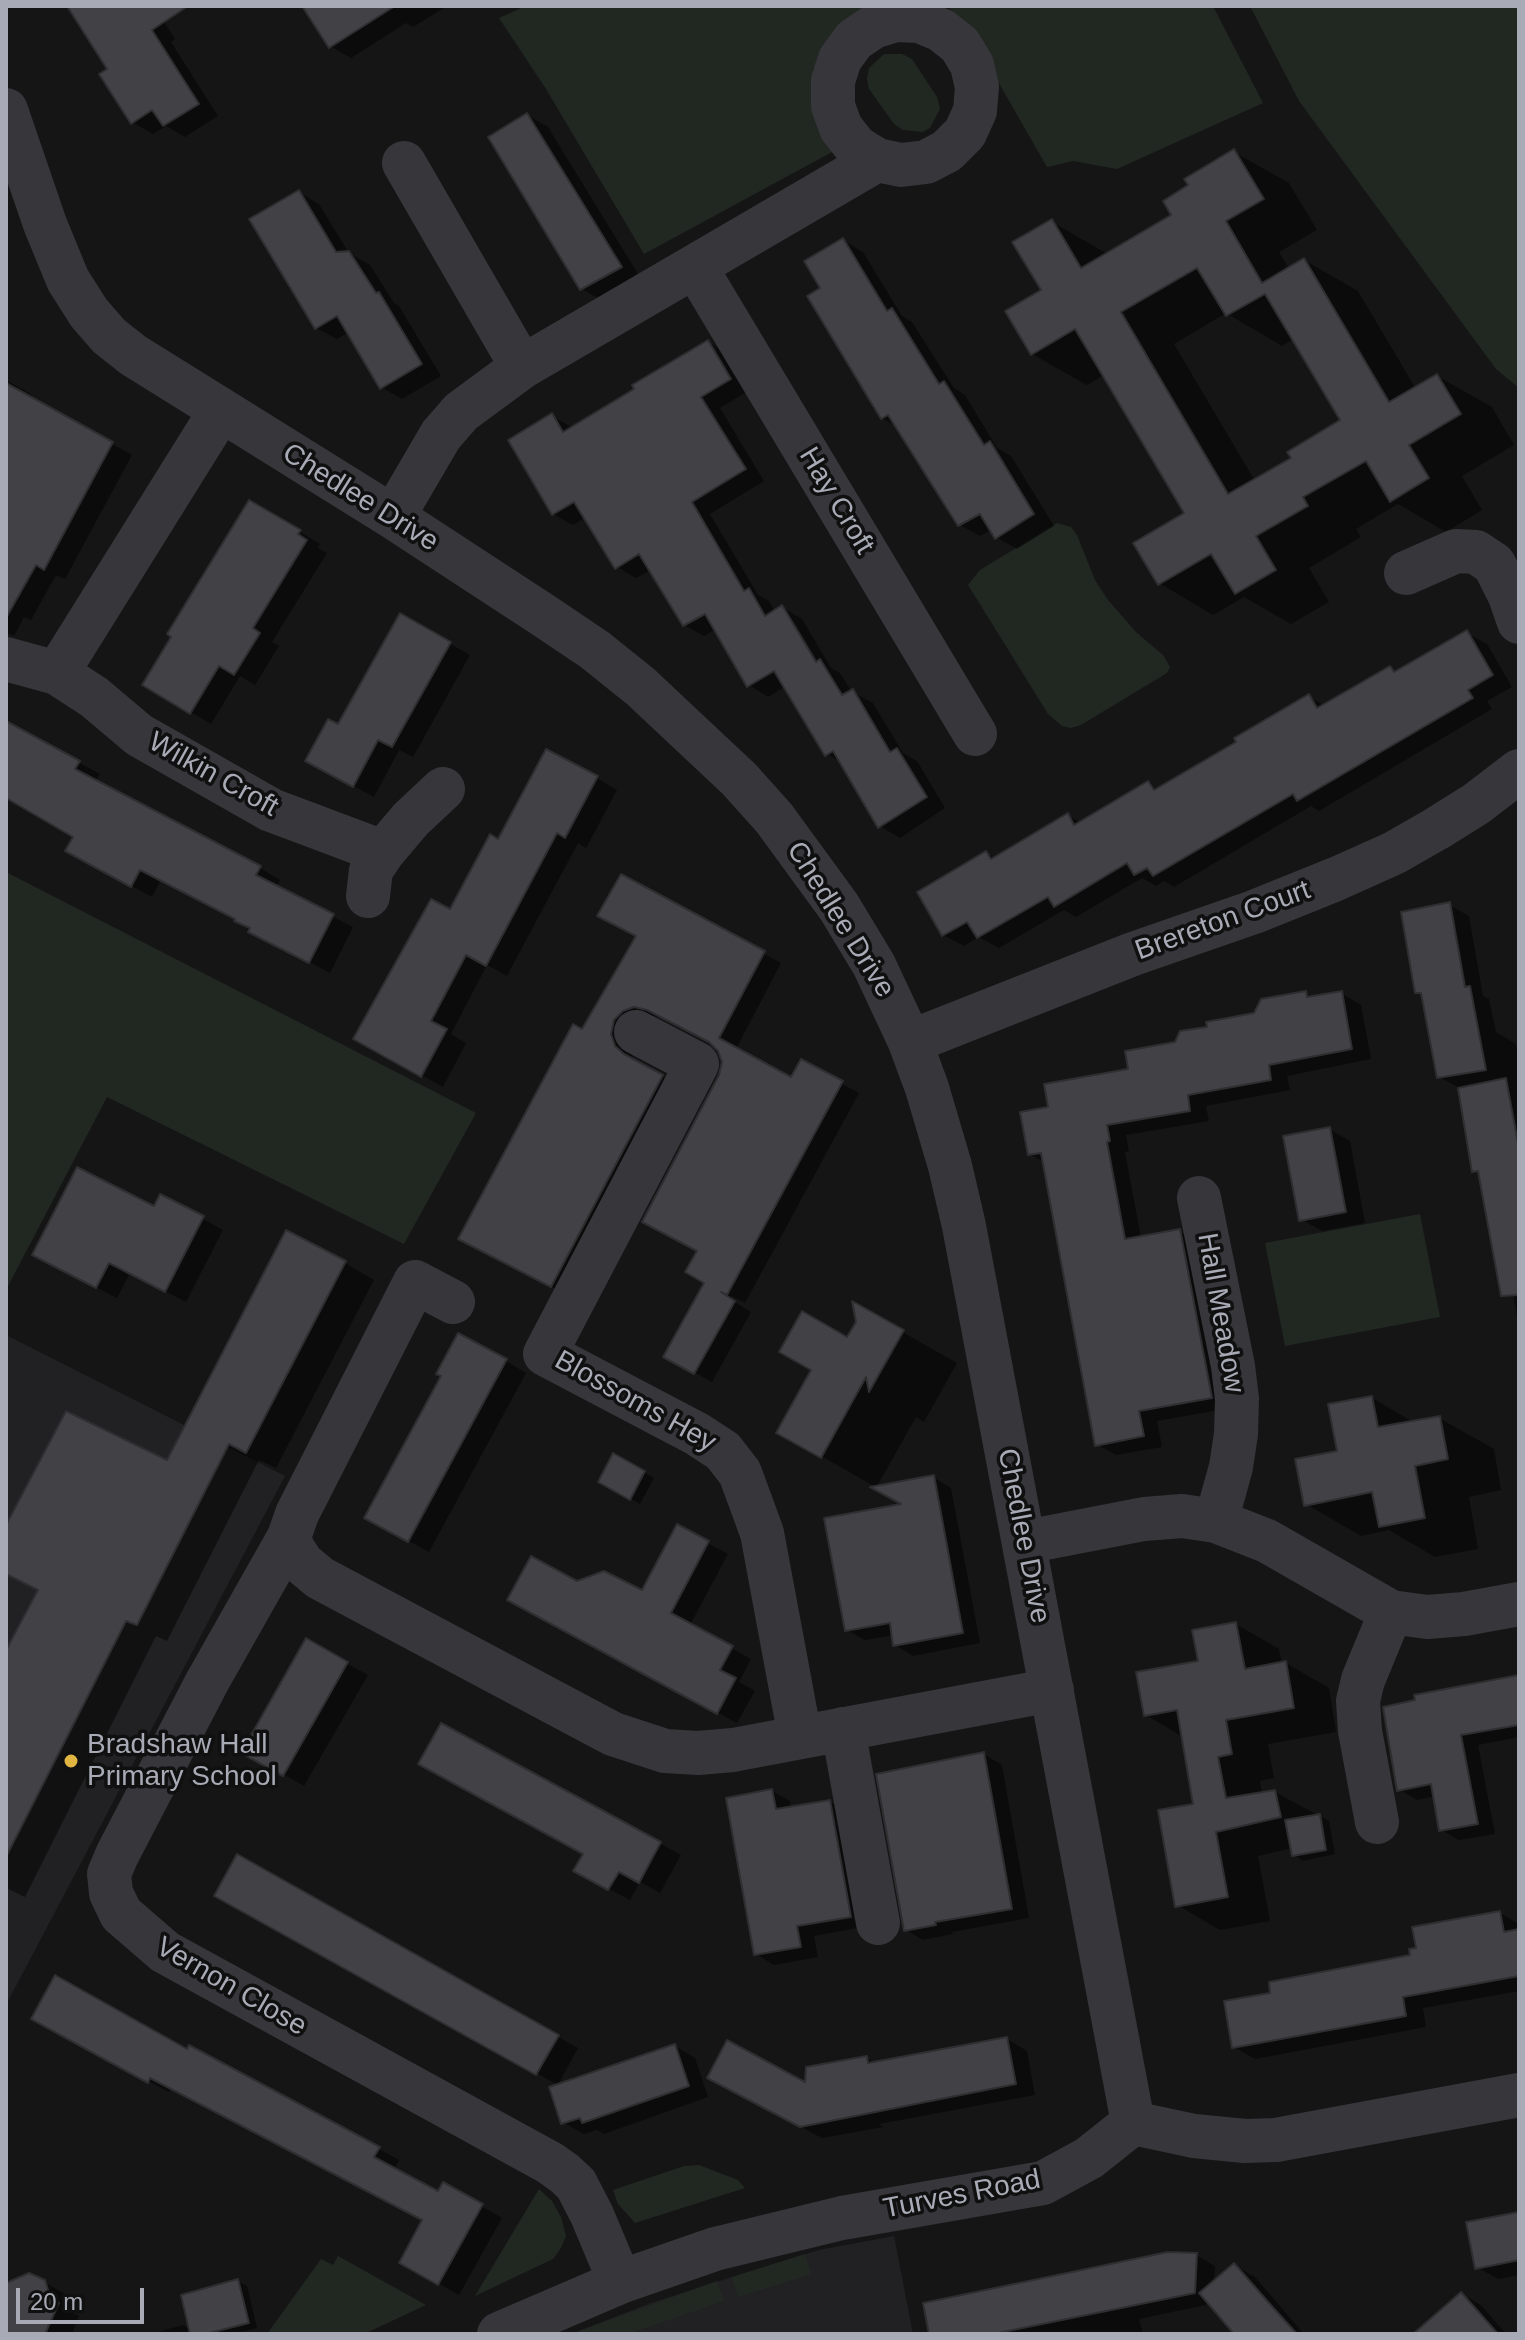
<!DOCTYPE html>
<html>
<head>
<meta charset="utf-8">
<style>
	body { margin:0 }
	#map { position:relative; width:1525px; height:2340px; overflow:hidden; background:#151516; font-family:Helvetica,sans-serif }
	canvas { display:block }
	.frame { position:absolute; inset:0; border:8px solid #a8abb5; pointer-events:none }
	.scale { position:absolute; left:16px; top:2288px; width:128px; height:36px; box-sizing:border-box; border:4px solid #a8abb5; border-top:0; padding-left:10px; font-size:24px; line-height:28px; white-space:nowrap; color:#a8abb5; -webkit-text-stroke:6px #101011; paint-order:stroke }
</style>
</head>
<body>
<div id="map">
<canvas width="1525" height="2340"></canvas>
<div class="frame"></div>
<div class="scale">20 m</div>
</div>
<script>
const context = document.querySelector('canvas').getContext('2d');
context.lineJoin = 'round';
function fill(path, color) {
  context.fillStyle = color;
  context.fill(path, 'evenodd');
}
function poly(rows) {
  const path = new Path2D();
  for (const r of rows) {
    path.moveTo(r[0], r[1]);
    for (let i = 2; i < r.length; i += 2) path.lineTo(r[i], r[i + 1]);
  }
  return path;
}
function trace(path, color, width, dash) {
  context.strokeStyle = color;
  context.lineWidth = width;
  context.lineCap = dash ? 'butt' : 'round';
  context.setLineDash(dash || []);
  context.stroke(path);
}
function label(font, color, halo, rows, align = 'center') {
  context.font = font + ' Helvetica,sans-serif';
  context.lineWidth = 7;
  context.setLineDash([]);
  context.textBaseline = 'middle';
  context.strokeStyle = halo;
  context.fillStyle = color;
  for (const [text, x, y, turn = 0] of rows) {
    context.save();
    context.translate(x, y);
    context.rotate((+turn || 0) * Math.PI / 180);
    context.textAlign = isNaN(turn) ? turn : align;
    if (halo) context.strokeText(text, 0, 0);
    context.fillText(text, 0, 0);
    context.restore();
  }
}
fill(poly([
	[6,1335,285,1476,6,2005],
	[894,2236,913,2334,571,2334,651,2303,732,2277,819,2250]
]), '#212123');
fill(poly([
	[526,6,871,6,828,43,813,70,813,110,834,151,644,254,546,89,499,18],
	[947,6,1213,6,1263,103,1117,169,1073,161,1047,167,965,24],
	[1250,6,1519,6,1519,388,1496,369,1299,101],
	[884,54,902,54,912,59,937,97,940,109,930,128,922,132,903,130,894,124,869,89,867,79,869,68],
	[1057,523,1071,527,1077,535,1095,580,1108,600,1136,632,1163,655,1170,667,1167,673,1081,725,1071,728,1062,726,1048,714,968,585,980,570],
	[6,872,476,1113,404,1244,107,1097,6,1290],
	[1420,1214,1440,1317,1285,1346,1265,1243],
	[699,2165,738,2180,745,2188,635,2223,618,2204,613,2190,684,2166],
	[539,2189,552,2201,561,2217,566,2236,561,2248,553,2259,475,2296],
	[805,2254,811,2274,738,2297,732,2277],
	[338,2256,426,2305,364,2334,267,2334,321,2259,333,2265],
	[717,2281,724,2301,628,2334,571,2334]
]), '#212822');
fill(poly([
	[78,6,154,6,175,39,171,42,218,116,185,137,166,126,153,134,132,122,110,70],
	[304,6,443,6,444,8,413,27,406,23,351,58,330,46],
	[527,115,548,127,641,279,603,301,582,289],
	[1234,152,1289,183,1317,230,1279,252,1289,269,1304,260,1358,291,1416,389,1437,376,1492,407,1514,445,1462,476,1482,510,1446,532,1398,504,1356,529,1361,537,1309,568,1329,602,1291,624,1244,597,1213,615,1159,583,1186,514,1104,375,1087,385,1032,354,1052,222,1106,253,1174,216],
	[1226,313,1282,346,1294,339,1342,421,1294,459,1255,481,1174,344],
	[299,192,319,204,349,253,370,265,394,303,399,306,441,376,402,399,381,387,349,332,337,339,316,328],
	[843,240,863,252,902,316,912,322,954,388,965,395,997,448,1011,456,1054,526,1017,549,996,537,992,530,980,536,960,525,898,427,882,418,823,288],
	[708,342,728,353,750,390,720,408,764,481,710,514,758,595,769,601,775,612,782,607,802,619,831,668,840,673,852,692,873,703,903,753,917,761,945,808,900,838,880,826,842,763,827,754,786,686,768,697,749,685,716,629,704,636,684,625,651,570,636,578,617,567,586,517,573,525,553,514,552,416,573,428],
	[790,622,794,622,823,670,819,672],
	[6,380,32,395,30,399,132,455,65,579,56,575,31,620,24,617,14,636,6,632],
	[250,502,320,544,318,548,327,553,272,642,279,646,255,685,240,676,211,724,145,685],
	[401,616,470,655,413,757,399,750,374,797,328,772,338,726],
	[1467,633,1487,644,1512,687,1487,701,1492,709,1319,811,1311,806,1174,887,1164,881,1156,886,1142,878,1076,917,1064,910,999,948,979,937,964,946,943,935,986,853,995,858,1068,815,1081,823,1148,784,1159,790,1309,697,1325,706,1390,668,1397,672],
	[6,723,100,774,95,782,260,868,280,880,276,887,353,927,330,973,271,942,238,919,161,880,152,897,88,862,75,836,6,796],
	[597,778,617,790,586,848,578,843,507,976,487,965,451,1034,466,1043,443,1087,376,1050,450,912,499,841],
	[622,876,781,963,736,1049,792,1080,802,1062,859,1093,745,1303,732,1296,730,1299,751,1312,712,1382,665,1356,707,1283,699,1251,724,1062,719,1049,712,1043,666,1019,653,1016,641,1020,628,1045,633,1058,680,1086,569,1296,478,1248,583,1032,638,936],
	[1449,905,1469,916,1483,996,1489,999,1496,1032,1516,1044,1519,1060,1519,1328,1507,1260,1481,1175,1474,1171,1460,1088,1439,1077,1423,995,1417,992],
	[1306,993,1314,998,1341,993,1361,1005,1371,1059,1287,1076,1290,1090,1206,1106,1209,1121,1126,1135,1129,1151,1125,1152,1141,1238,1180,1232,1199,1243,1230,1408,1157,1421,1162,1447,1116,1455,1096,1444,1045,1163,1030,1154,1050,1108,1130,1070,1210,1028,1255,1015],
	[1329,1129,1350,1141,1365,1223,1322,1231,1301,1219],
	[161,1196,223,1230,186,1302,130,1273,117,1298,55,1266,154,1209],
	[345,1263,374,1280,276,1468,259,1460,167,1641,156,1636,25,1897,6,1888,6,1654,40,1591,6,1573,6,1530,168,1463],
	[855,1305,957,1363,924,1422,916,1417,876,1488,933,1477,951,1488,980,1643,913,1656,895,1645,894,1635,865,1640,847,1630,907,1505,779,1432,858,1322],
	[506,1361,526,1373,429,1552,387,1529],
	[1372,1398,1415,1423,1439,1418,1494,1449,1501,1490,1469,1497,1478,1549,1435,1557,1389,1530,1361,1536,1306,1504],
	[614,1456,654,1478,640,1504,600,1482],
	[677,1527,728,1554,690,1625,751,1659,739,1682,755,1691,737,1723,529,1610,577,1583,643,1593],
	[1236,1624,1279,1649,1282,1664,1286,1663,1329,1688,1336,1732,1268,1744,1274,1778,1260,1781,1262,1794,1275,1792,1329,1821,1335,1854,1303,1861,1294,1855,1292,1848,1258,1856,1270,1921,1220,1930,1177,1905,1196,1806,1183,1737,1146,1715],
	[306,1641,368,1675,304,1786,244,1752],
	[1519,1678,1519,1737,1478,1745,1495,1834,1459,1840,1441,1830,1435,1796,1417,1800,1398,1789],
	[442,1725,681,1855,660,1893,640,1882,630,1900,596,1882,585,1853],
	[984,1754,1002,1765,1029,1918,952,1932,953,1934,923,1940,905,1929],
	[772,1791,790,1801,791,1809,830,1802,848,1812,868,1926,814,1936,818,1957,774,1965,756,1954],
	[238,1856,578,2048,558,2085,216,1895],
	[1500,1913,1519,1924,1519,1991,1423,2008,1426,2027,1255,2059,1234,2047,1273,1994,1413,1957],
	[54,2030,188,2051,379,2149,399,2160,394,2170,439,2194,444,2185,502,2218,459,2295,402,2262,424,2220,171,2088,169,2092],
	[1007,2039,1027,2051,1035,2095,879,2124,883,2127,822,2138,729,2089,807,2085,867,2058,876,2064],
	[675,2046,695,2058,708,2097,604,2134,597,2130,584,2134,563,2122],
	[1519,2214,1519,2275,1498,2279,1477,2267],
	[1196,2255,1215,2266,1214,2282,1234,2265,1255,2277,1304,2334,1237,2334,1210,2304,1139,2319,1143,2334,931,2334],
	[6,2279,13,2282,44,2282,65,2294,71,2312,79,2316,72,2334,6,2334],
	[237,2281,247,2286,257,2328,234,2334,151,2334,183,2325,191,2330],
	[1461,2294,1481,2305,1506,2334,1415,2334]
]), '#0007');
const building = poly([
	[67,6,188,6,152,30,199,104,163,126,152,110,131,124,99,74,107,69,67,6],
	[302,6,395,6,329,48,302,6],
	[527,113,622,267,580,290,488,137,527,113],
	[1234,149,1264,199,1226,221,1262,283,1304,258,1389,402,1437,374,1461,414,1409,445,1429,478,1390,502,1366,461,1303,497,1308,506,1256,536,1276,570,1235,594,1211,554,1158,585,1133,543,1184,513,1075,329,1031,355,1005,311,1041,290,1012,242,1052,219,1081,268,1171,215,1163,201,1188,185,1184,179,1234,149],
	[1197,268,1226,316,1265,294,1340,420,1287,452,1291,458,1228,494,1121,312,1197,268],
	[299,190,336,252,349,251,376,293,379,292,422,364,380,389,337,316,315,329,249,219,299,190],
	[843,238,887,311,892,308,939,384,944,381,984,445,990,441,1034,514,995,539,980,514,958,526,888,415,881,419,807,296,820,288,804,261,843,238],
	[708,340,731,379,701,397,746,469,692,502,744,591,749,588,765,616,782,605,816,662,820,659,842,695,853,689,890,752,897,748,927,797,878,828,833,751,825,756,774,671,747,687,705,614,683,626,639,554,615,569,574,502,552,515,508,440,552,413,563,432,634,389,632,385,708,340],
	[6,383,113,442,44,570,36,565,6,618,6,383],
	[249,500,301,530,298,534,307,540,253,628,260,633,234,675,219,666,190,714,142,685,171,637,167,634,249,500],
	[400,613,451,642,392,747,378,740,353,787,305,761,328,719,338,724,400,613],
	[1467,630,1493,675,1468,690,1473,698,1297,801,1293,794,1153,876,1147,868,1134,875,1127,863,1054,907,1048,897,977,938,967,922,942,936,917,892,986,851,991,859,1068,813,1074,825,1148,781,1154,790,1236,742,1234,738,1309,694,1317,708,1390,666,1394,672,1467,630],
	[6,721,80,761,75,769,261,866,256,875,334,914,309,963,248,932,250,928,234,921,235,919,140,870,131,887,65,851,73,837,6,798,6,721],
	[546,749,598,776,565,838,557,833,486,966,466,955,431,1021,447,1029,421,1077,353,1039,431,899,450,909,490,834,498,839,546,749],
	[621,874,765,951,719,1038,791,1077,801,1059,843,1081,727,1295,721,1292,735,1301,694,1374,663,1357,704,1283,685,1272,697,1251,642,1222,719,1075,722,1062,718,1051,709,1042,647,1010,634,1007,623,1011,614,1020,611,1034,615,1046,624,1054,663,1075,551,1287,458,1239,573,1024,582,1029,636,936,597,916,621,874],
	[1450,902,1465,987,1470,986,1486,1070,1437,1078,1421,993,1415,993,1401,912,1450,902],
	[1306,991,1307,997,1342,991,1352,1049,1269,1065,1271,1080,1188,1095,1190,1111,1107,1125,1110,1141,1107,1142,1125,1239,1180,1229,1212,1398,1139,1411,1144,1436,1095,1446,1041,1153,1028,1155,1020,1112,1048,1107,1044,1084,1128,1069,1125,1051,1175,1042,1180,1031,1207,1027,1206,1022,1254,1013,1261,999,1306,991],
	[1506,1078,1519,1149,1519,1295,1501,1296,1478,1171,1472,1172,1458,1088,1506,1078],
	[1330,1127,1346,1212,1299,1221,1283,1136,1330,1127],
	[77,1167,154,1206,160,1194,204,1216,165,1292,109,1263,96,1288,32,1255,77,1167],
	[286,1230,346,1261,246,1453,229,1444,137,1625,126,1621,6,1857,6,1650,38,1590,6,1574,6,1525,66,1411,167,1460,286,1230],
	[852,1301,904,1330,869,1392,866,1377,821,1458,776,1433,811,1370,779,1352,802,1311,847,1337,856,1322,852,1301],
	[458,1333,507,1359,408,1542,364,1518,441,1376,436,1374,458,1333],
	[1372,1396,1378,1427,1440,1416,1448,1459,1415,1466,1425,1518,1379,1527,1372,1492,1304,1506,1295,1459,1337,1451,1328,1404,1372,1396],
	[613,1453,645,1471,630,1500,598,1482,613,1453],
	[934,1475,963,1633,893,1646,890,1623,845,1631,824,1518,901,1504,870,1487,934,1475],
	[677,1524,709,1541,671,1613,733,1646,720,1670,736,1678,717,1714,507,1600,531,1556,577,1581,604,1571,642,1590,677,1524],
	[1236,1622,1245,1669,1286,1661,1294,1708,1226,1720,1232,1754,1218,1757,1226,1798,1275,1790,1281,1817,1216,1832,1228,1897,1175,1907,1158,1810,1193,1804,1177,1710,1144,1716,1136,1672,1198,1661,1192,1630,1236,1622],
	[306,1638,348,1662,283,1776,241,1753,306,1638],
	[1519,1675,1519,1725,1461,1735,1478,1824,1439,1831,1431,1784,1397,1791,1383,1707,1415,1700,1414,1695,1519,1675],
	[441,1723,661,1842,639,1883,619,1872,608,1890,573,1871,583,1854,418,1764,441,1723],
	[984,1752,1012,1909,935,1922,936,1925,904,1931,876,1774,984,1752],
	[772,1789,776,1809,830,1800,851,1917,797,1926,801,1947,754,1955,726,1798,772,1789],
	[1320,1814,1326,1850,1292,1856,1285,1820,1320,1814],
	[237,1854,559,2035,536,2075,214,1896,237,1854],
	[1500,1911,1504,1932,1519,1929,1519,1976,1403,1997,1406,2016,1232,2048,1224,2001,1270,1993,1269,1982,1410,1955,1409,1949,1416,1948,1412,1927,1500,1911],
	[55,1975,187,2049,189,2045,380,2147,374,2157,438,2191,443,2182,483,2204,438,2285,399,2263,422,2220,150,2078,148,2083,31,2019,55,1975],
	[1007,2037,1016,2084,800,2127,707,2078,727,2040,805,2082,806,2067,867,2056,868,2063,1007,2037],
	[675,2044,689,2086,582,2123,580,2118,561,2124,549,2087,675,2044],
	[1519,2212,1519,2260,1475,2269,1466,2222,1519,2212],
	[1168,2252,1197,2253,1195,2293,993,2334,929,2334,923,2303,1168,2252],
	[1234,2263,1269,2303,1297,2334,1234,2334,1199,2293,1234,2263],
	[29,2273,45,2280,51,2299,59,2303,45,2334,6,2334,6,2283,29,2273],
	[238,2279,249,2323,205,2334,190,2334,181,2295,238,2279],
	[1461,2292,1498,2334,1413,2334,1461,2292]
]);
fill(building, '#424246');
trace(building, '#2f2f32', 2);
trace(poly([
	[6,110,45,224,68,280,89,313,109,336,133,355,393,517,543,615,595,650,641,687,739,779,774,818,839,907,874,965,910,1042,927,1088,950,1166,964,1226,1133,2123],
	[404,163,522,367],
	[696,268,975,734],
	[393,517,441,435,461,412,522,367,877,160,901,165,926,162,947,151,965,133,975,111,977,87,972,65,960,45,941,30,919,21,896,20,873,27,854,40,840,59,833,81,833,106,841,128,856,147,877,160],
	[1406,573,1456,551,1476,552,1494,564,1510,596,1519,622],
	[6,659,57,673,94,697,139,735,271,810,383,852,411,819,443,789],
	[57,673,221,410],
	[368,896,371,870,383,852],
	[636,1032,697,1064,545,1354,697,1434,723,1451,740,1473,762,1533,800,1737],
	[910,1042,1133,954,1254,912,1336,879,1394,853,1436,829,1476,804,1519,771],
	[1199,1198,1233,1366,1237,1399,1236,1434,1231,1467,1216,1521],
	[453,1302,415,1282,297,1514,289,1537,207,1682,117,1855,109,1874,111,1893,121,1914,165,1952,550,2163,564,2173,576,2184,592,2215,620,2282],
	[289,1537,293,1549,302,1563,320,1578,613,1734,665,1751,698,1753,733,1750,1052,1690],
	[1025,1542,1144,1519,1182,1516,1216,1521,1267,1541,1391,1612,1427,1617,1464,1614,1519,1604],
	[843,1729,878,1923],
	[1377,1822,1360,1731,1358,1701,1363,1680,1391,1612],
	[499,2334,620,2282,715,2249,842,2218,1043,2183,1089,2158,1133,2123,1194,2136,1245,2141,1276,2140,1519,2095]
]), '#36363b', 44);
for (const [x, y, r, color] of [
	[71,1761,8,"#e1b542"]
]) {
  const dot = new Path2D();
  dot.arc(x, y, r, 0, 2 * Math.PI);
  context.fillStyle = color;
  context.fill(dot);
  trace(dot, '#101011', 3);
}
label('28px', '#a8abb5', '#101011', [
	["Chedlee Drive",360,498,32],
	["Hay Croft",836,501,59],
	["Wilkin Croft",213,775,29],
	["Chedlee Drive",840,920,58],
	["Brereton Court",1223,921,-20],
	["Hall Meadow",1220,1313,80],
	["Blossoms Hey",635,1402,29],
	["Chedlee Drive",1023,1536,79],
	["Vernon Close",231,1987,30],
	["Turves Road",962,2195,-11]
]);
label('28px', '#a8abb5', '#101011', [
	["Bradshaw Hall",87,1745],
	["Primary School",87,1777]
], 'left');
</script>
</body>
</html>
